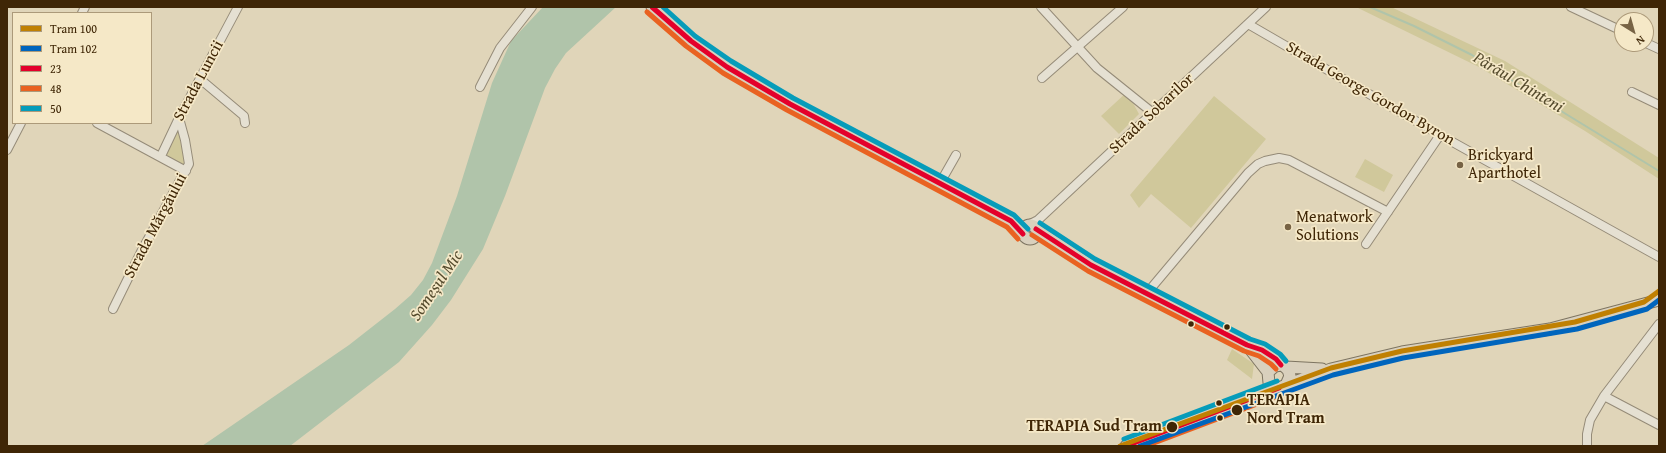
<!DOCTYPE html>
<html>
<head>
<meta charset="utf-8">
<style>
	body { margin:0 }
	#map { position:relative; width:1666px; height:453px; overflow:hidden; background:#e0d5b9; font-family:"Gentium Book Plus",serif }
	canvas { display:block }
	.frame { position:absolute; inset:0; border:8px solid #3f2606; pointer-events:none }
	.legend { position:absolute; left:12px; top:12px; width:140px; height:112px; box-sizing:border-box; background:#f5e8c7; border:1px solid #ac9a7a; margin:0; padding:5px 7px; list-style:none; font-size:12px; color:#3f2606 }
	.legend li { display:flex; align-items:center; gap:8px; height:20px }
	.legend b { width:20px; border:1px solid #ac9a7a }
	.north { position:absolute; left:1614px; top:12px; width:40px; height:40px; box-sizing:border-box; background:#f5e8c7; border:1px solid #ac9a7a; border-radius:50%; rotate:143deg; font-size:11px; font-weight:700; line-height:16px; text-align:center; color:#3f2606 }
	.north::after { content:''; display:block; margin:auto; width:14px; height:18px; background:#776345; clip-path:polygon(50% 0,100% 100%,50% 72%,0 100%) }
</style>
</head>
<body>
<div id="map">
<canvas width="1666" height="453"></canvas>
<div class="frame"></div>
<ul class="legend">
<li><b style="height:5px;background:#c08002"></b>Tram 100</li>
<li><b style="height:5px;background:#0065bd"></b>Tram 102</li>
<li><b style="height:5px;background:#e4002b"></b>23</li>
<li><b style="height:5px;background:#e96221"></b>48</li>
<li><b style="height:5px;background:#069cba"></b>50</li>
</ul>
<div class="north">N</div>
</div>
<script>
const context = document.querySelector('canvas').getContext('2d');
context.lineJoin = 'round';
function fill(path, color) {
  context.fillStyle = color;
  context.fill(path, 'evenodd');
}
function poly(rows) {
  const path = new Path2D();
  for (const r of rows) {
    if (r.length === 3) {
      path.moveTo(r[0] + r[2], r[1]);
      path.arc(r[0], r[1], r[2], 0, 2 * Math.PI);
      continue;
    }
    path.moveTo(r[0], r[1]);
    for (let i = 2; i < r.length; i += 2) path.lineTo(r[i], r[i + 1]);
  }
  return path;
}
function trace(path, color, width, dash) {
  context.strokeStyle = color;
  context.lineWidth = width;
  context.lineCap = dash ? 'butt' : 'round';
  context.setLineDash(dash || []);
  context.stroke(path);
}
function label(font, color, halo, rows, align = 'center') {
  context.font = font + ' "Gentium Book Plus",serif';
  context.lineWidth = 3.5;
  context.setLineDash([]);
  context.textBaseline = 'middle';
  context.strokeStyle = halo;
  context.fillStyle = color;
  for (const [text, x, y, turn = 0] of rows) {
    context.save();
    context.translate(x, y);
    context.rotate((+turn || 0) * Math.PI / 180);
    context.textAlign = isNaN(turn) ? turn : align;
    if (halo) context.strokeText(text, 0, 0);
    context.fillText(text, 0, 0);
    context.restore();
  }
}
fill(poly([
	[1356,7,1391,7,1505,61,1659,158,1659,179,1585,131,1479,67],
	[1127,92,1139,114,1119,134,1101,116],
	[1214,96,1266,139,1191,228,1151,194,1139,208,1130,195],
	[179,124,185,166,163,155],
	[1365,159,1393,175,1384,192,1355,177],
	[1232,349,1254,364,1252,379,1227,360]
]), '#d0c89b');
fill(poly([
	[543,7,616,7,566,53,555,69,545,88,505,196,483,249,451,300,432,325,399,362,290,446,202,446,349,345,395,309,411,295,423,280,432,263,457,196,492,83,511,41]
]), '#b0c4aa');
trace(poly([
	[1370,7,1414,26,1472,55,1530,92,1659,171]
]), '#b0c4aa', 2);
const minor = poly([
	[1041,7,1097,68,1153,113],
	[1571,7,1622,31],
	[82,13,85,7],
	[1248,24,1440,135,1659,257],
	[1646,43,1659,49],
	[1042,78,1123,7],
	[200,79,244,116,245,123],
	[480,87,500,48,532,7],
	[1632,92,1659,105],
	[97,123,186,171],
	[7,150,21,123],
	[161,156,179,118,238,7],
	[940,183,956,155],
	[1030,224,1038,220,1266,7],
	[1366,244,1440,135],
	[1147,293,1248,173,1258,164,1265,161,1279,158,1289,160,1388,212],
	[113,309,141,252,189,164,185,140,179,118],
	[1604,396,1659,425],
	[1587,446,1587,434,1590,420,1604,396,1659,324]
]);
const major = poly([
	[652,7,691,41,727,67,790,104,1011,221,1023,234],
	[1030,232,7],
	[1036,229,1091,265,1219,331,1247,345,1262,350,1276,359,1288,370,1290,376,1286,385,1279,388,1276,387,1269,383,1268,372,1275,366,1281,365],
	[1247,345,1268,372],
	[1286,367,1322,369],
	[1286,385,1331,369,1402,352,1550,329,1659,300],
	[1126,446,1279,388]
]);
trace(minor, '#958b78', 10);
trace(major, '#7d7461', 13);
trace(minor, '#e5e0d2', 8);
trace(major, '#d9d0bd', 11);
trace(poly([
	[652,7,691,41,727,67,790,104,1011,221,1023,234],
	[1036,229,1091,265,1247,345,1262,350,1276,359,1281,365],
	[1126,446,1279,388]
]), '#e4002b', 5);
trace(poly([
	[647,12,686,46,723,73,787,110,1007,227,1018,239],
	[1032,235,1088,271,1244,351,1259,356,1271,364,1276,369],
	[1146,446,1281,395]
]), '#e96221', 5);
trace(poly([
	[663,7,695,36,731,61,793,98,1014,215,1028,229],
	[1040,223,1095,259,1250,339,1265,344,1280,354,1286,361],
	[1124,439,1277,381]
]), '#069cba', 5);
trace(poly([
	[1120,446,1331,368,1402,351,1575,322,1644,302,1659,291]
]), '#c08002', 5);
trace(poly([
	[1140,446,1333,375,1403,358,1577,329,1647,309,1659,300]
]), '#0065bd', 5);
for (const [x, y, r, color] of [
	[1460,165,4,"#776345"],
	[1288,227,4,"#776345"],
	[1191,324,3.5,"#3f2606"],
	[1227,327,3.5,"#3f2606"],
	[1219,403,3.5,"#3f2606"],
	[1237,410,6,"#3f2606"],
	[1220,418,3.5,"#3f2606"],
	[1172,427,6,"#3f2606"]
]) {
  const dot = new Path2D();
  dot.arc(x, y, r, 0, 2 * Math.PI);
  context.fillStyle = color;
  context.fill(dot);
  trace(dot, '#f5e8c7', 1.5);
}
label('16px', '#3f2606', '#f5e8c7', [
	["Strada Luncii",199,81,-62],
	["Strada George Gordon Byron",1370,94,30],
	["Strada Sobarilor",1152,114,-43],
	["Strada Mărgăului",156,226,-62]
]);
label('16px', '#3f2606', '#f5e8c7', [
	["Brickyard",1468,156],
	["Aparthotel",1468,174],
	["Menatwork",1296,218],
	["Solutions",1296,236]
], 'left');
label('bold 16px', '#3f2606', '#f5e8c7', [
	["TERAPIA",1247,401],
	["Nord Tram",1247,419],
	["TERAPIA Sud Tram",1162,427,"right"]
], 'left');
label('italic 17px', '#564c2e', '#f5e8c7', [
	["Pârâul Chinteni",1518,83,31],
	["Someșul Mic",437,286,-56]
]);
</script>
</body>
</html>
